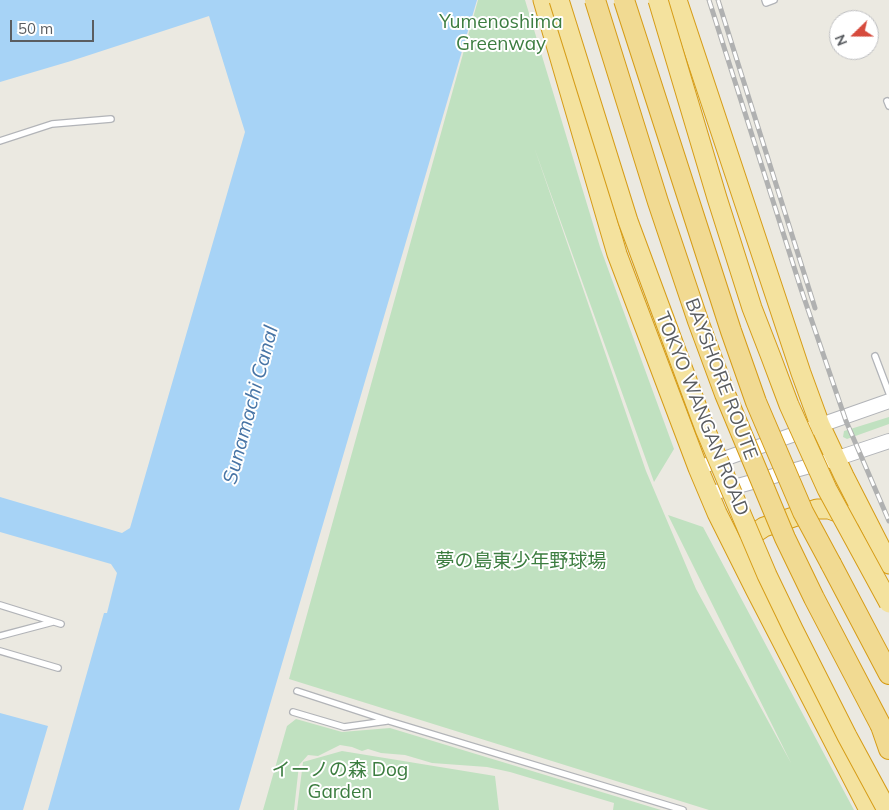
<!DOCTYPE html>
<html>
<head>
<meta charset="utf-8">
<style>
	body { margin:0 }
	#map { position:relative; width:889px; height:810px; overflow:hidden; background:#ebe9e1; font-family:Mulish,sans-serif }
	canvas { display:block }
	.north { position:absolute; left:829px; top:10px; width:50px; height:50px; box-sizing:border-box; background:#fff; border:1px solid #bdbec0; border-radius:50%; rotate:248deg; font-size:14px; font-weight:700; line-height:20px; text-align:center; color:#5a5d61 }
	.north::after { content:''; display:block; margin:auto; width:18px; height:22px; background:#d64a3c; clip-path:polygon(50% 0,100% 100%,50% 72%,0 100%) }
	.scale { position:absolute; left:10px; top:20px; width:84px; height:22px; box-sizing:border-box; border:2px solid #5a5d61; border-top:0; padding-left:6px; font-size:15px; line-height:18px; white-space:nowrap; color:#5a5d61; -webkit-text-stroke:4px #fff; paint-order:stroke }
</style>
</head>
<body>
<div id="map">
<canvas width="889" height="810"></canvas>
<div class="north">N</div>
<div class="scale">50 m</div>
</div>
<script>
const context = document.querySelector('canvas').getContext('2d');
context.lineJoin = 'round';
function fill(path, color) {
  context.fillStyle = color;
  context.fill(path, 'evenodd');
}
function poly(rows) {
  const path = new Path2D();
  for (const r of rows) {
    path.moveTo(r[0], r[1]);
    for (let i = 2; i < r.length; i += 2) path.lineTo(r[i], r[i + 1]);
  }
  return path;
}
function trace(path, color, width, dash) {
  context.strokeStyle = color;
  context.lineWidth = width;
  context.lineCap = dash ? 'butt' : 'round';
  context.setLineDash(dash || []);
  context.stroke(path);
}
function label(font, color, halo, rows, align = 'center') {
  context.font = font + ' Mulish,"Noto Sans JP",sans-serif';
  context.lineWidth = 4;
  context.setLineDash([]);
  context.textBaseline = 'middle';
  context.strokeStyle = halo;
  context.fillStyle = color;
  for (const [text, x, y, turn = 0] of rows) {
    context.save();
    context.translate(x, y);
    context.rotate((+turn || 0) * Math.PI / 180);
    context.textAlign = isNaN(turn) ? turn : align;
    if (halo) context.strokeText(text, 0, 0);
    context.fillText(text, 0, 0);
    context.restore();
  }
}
fill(poly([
	[478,0,525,0,600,247,674,449,654,482,534,147,646,471,696,589,791,763,668,515,703,527,854,810,709,810,289,679],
	[889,417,889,424,847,439,843,437,844,431],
	[296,719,342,732,390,728,661,810,613,810,614,803,510,772,487,767,432,763,405,755,381,753,368,749,362,751,352,747,340,745,318,756,308,755,299,765,294,810,263,810,287,726],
	[342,751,495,776,499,810,297,810,303,762]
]), '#c0e1c0');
fill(poly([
	[0,0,477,0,239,810,48,810,104,613,107,613,117,573,111,564,0,532,0,497,122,533,130,528,245,132,209,16,71,61,0,82],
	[0,713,48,726,23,810,0,810]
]), '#a7d3f6');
const service = poly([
	[765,0,766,3,774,0],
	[887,101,889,106],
	[0,141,52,124,111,119],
	[875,356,889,393],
	[0,605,61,624],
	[0,636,53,622],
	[0,651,58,668],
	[297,691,389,721,683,810],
	[293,712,344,727,387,721]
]);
const tertiary = poly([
	[698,468,889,401],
	[709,494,835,459,889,441]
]);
const trunk = poly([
	[543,0,617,254,698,468,717,513,755,589,869,810],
	[677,0,801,373,820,425,844,476,889,564],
	[744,550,755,533,764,527,817,509,829,509,848,516,850,518]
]);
const motorway = poly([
	[831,564,889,674],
	[881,726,889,749]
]);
trace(service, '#b2b4b8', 8);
trace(tertiary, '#b2b4b8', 16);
trace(trunk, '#d69c17', 21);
trace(motorway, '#d69c17', 22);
trace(service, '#fff', 5.5);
trace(tertiary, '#fff', 14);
trace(trunk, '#f4e29e', 19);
trace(motorway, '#f1da92', 20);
const rail = poly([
	[709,0,801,289,846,421,889,521],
	[718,0,815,308]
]);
trace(rail, '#b0b1b1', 5);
trace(rail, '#fff', 3, [9]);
const trunkBridge = poly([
	[559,0,628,221,705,429,767,575,793,629,847,736,887,810],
	[658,0,717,198,752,308,771,357,789,405,827,489,889,603]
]);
const motorwayBridge = poly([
	[595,0,658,202,698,321,725,394,785,538,814,598,881,726],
	[624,0,731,331,756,402,803,512,831,564]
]);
trace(trunkBridge, '#d69c17', 21, []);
trace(motorwayBridge, '#d69c17', 22, []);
trace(trunkBridge, '#f4e29e', 19);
trace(motorwayBridge, '#f1da92', 20);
label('19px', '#3c7d40', '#fff', [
	["Yumenoshima",501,22],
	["Greenway",501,44],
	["夢の島東少年野球場",521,561],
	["イーノの森 Dog",340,770],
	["Garden",340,792]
]);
label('19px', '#5a5d61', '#fff', [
	["BAYSHORE ROUTE",721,379,69],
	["TOKYO WANGAN ROAD",702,414,68]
]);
label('italic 20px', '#4774a5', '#fff', [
	["Sunamachi Canal",251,405,-75]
]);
</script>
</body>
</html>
